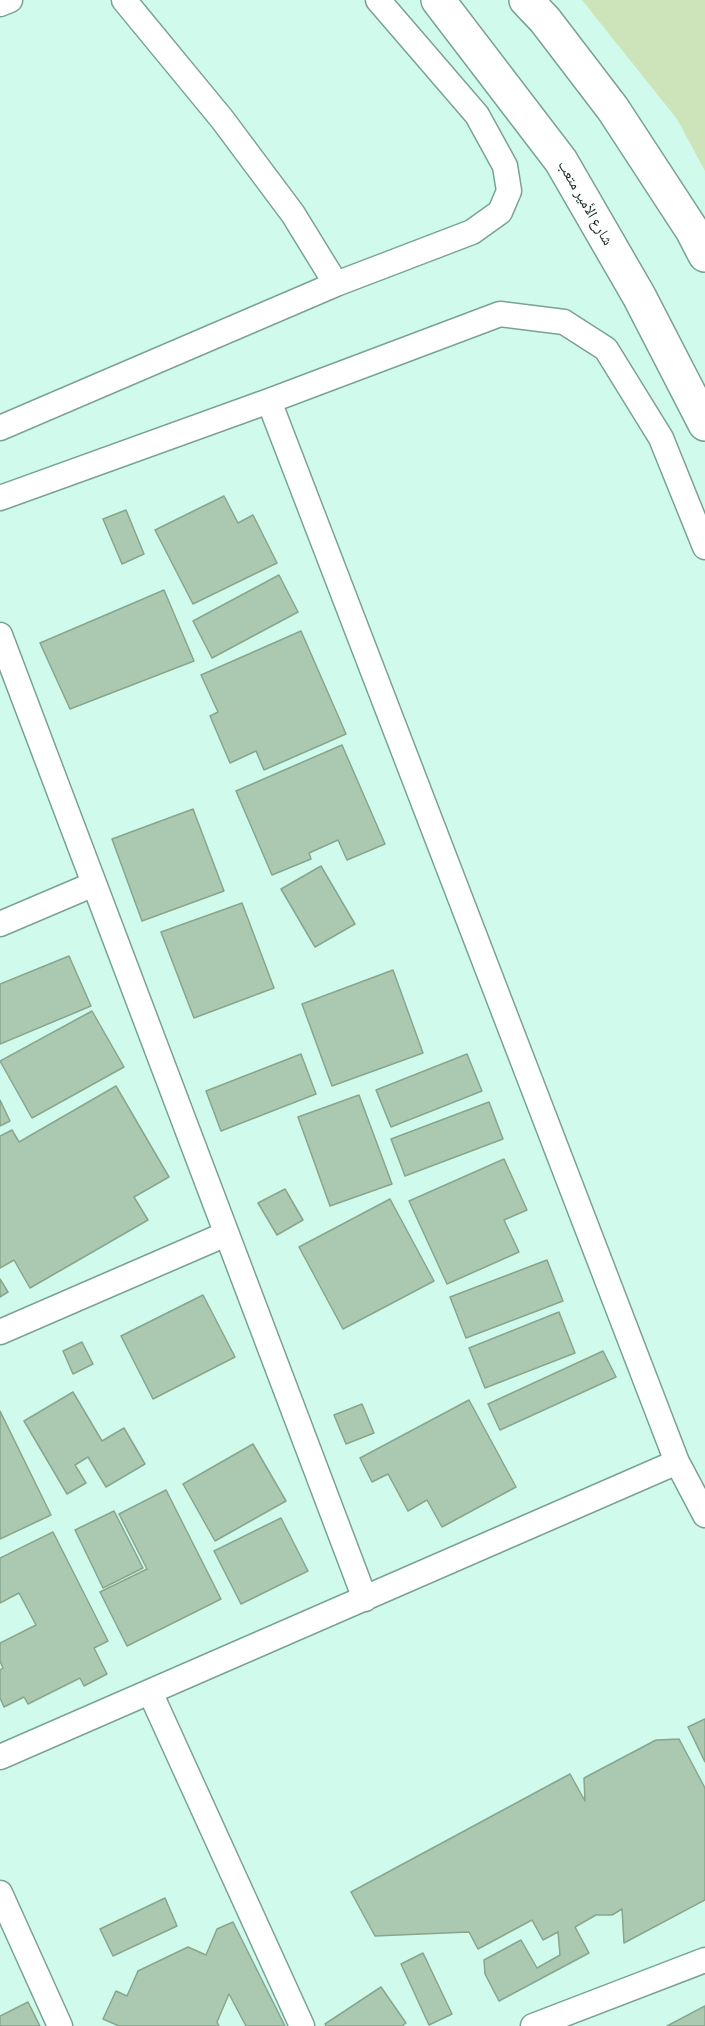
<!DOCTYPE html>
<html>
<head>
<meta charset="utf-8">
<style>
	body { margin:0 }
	canvas { display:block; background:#d0fbec }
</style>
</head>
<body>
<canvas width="705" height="2026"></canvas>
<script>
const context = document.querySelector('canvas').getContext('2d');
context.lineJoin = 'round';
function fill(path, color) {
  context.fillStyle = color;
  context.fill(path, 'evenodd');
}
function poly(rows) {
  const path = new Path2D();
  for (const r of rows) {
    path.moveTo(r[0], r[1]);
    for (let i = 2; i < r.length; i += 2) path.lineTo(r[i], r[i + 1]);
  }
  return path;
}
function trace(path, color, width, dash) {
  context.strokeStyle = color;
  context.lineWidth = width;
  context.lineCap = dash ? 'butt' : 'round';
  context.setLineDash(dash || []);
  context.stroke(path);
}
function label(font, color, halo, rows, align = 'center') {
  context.font = font + ' Manrope,"Noto Naskh Arabic",sans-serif';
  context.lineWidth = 5;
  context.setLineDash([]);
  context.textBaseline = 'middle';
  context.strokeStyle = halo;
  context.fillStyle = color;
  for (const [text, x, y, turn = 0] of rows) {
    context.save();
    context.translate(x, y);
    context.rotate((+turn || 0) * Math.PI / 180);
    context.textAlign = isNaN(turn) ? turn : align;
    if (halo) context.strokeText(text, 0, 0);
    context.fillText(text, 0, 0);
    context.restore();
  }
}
fill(poly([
	[582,0,705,0,705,171,677,119]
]), '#cde3b9');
const building = poly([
	[224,496,238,523,253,515,277,563,193,604,155,530,224,496],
	[126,510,144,554,122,564,103,519,126,510],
	[279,575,298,612,212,658,193,621,279,575],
	[164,590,194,661,70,709,40,643,164,590],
	[301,631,346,734,264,770,256,751,230,763,210,716,218,712,201,675,301,631],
	[342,745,385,844,347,860,338,840,309,853,311,859,272,875,236,791,342,745],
	[193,809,224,891,142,921,112,839,193,809],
	[321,866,355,924,315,947,281,889,321,866],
	[242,903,274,988,194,1018,161,932,242,903],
	[69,956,91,1006,0,1044,0,984,69,956],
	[393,970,423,1053,332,1086,302,1004,393,970],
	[92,1011,124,1067,32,1118,0,1061,92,1011],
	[301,1054,316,1094,221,1131,206,1091,301,1054],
	[467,1054,482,1091,391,1127,376,1090,467,1054],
	[116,1086,169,1177,134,1197,148,1220,30,1288,14,1260,0,1268,0,1136,12,1130,19,1142,116,1086],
	[359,1095,392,1184,330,1206,298,1117,359,1095],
	[0,1100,10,1121,0,1126,0,1100],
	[489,1102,503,1139,405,1176,391,1139,489,1102],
	[504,1159,527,1210,504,1220,519,1252,447,1284,409,1201,504,1159],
	[285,1189,303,1220,277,1235,258,1203,285,1189],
	[390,1199,434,1281,343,1329,299,1247,390,1199],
	[547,1260,563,1301,466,1338,450,1297,547,1260],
	[0,1279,8,1292,0,1297,0,1279],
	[203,1295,235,1357,153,1399,121,1336,203,1295],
	[559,1312,575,1353,485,1388,469,1348,559,1312],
	[82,1342,93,1364,73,1374,63,1351,82,1342],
	[603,1351,616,1377,500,1430,488,1404,603,1351],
	[73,1392,102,1441,124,1428,145,1464,106,1487,88,1457,75,1465,86,1483,67,1494,24,1421,73,1392],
	[469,1400,516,1487,442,1527,427,1500,408,1511,388,1474,372,1482,360,1458,469,1400],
	[362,1404,374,1433,346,1444,334,1415,362,1404],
	[0,1411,51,1515,0,1539,0,1411],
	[253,1444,286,1501,215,1541,183,1484,253,1444],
	[166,1490,221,1599,127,1646,100,1592,147,1569,119,1514,166,1490],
	[114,1511,143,1568,103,1588,75,1530,114,1511],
	[281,1518,308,1571,241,1604,214,1551,281,1518],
	[53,1532,108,1641,94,1648,107,1674,84,1686,80,1678,28,1704,24,1697,4,1707,0,1698,0,1670,3,1668,0,1661,0,1643,36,1625,19,1593,0,1603,0,1558,53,1532],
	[705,1719,705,1762,688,1727,705,1719],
	[679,1739,705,1788,705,1900,624,1943,622,1909,612,1915,596,1915,575,1927,589,1953,499,2001,485,1974,484,1960,521,1940,537,1968,560,1955,558,1932,543,1940,532,1920,478,1949,469,1932,375,1936,351,1892,570,1774,585,1801,584,1778,656,1740,679,1739],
	[165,1898,177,1926,113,1956,100,1929,165,1898],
	[233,1922,285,2026,246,2026,229,1994,217,2022,219,2026,119,2026,103,2019,116,1991,127,1996,138,1971,188,1947,206,1955,217,1929,233,1922],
	[423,1953,452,2014,429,2025,401,1964,423,1953],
	[381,1987,406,2023,402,2026,326,2026,325,2024,381,1987],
	[28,2002,40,2026,0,2026,0,2016,28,2002],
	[705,2006,705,2026,667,2026,705,2006]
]);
fill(building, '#aac9b0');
trace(building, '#88a68e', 1.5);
const minor = poly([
	[124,0,222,119,293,214,336,284],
	[0,4,10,0],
	[269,401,677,1462,705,1515],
	[0,428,336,284,472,232,500,212,509,191,505,166,477,115,378,0],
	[0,498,269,401,500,314,564,322,606,349,661,438,705,547],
	[0,635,365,1599],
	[0,924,94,884],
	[0,1332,226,1234],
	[150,1692,302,2026],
	[0,1757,677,1462],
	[0,1893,60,2026],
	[533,2026,705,1960]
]);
const primary = poly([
	[438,0,561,161,639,296,705,424],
	[526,0,545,20,613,109,692,230,705,255]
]);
trace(minor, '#7aa294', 27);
trace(primary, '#7aa294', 36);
trace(minor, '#fff', 24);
trace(primary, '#fff', 33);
label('15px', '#14251f', '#fdfdfd', [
	["شارع الأمير متعب",585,203,60]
]);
</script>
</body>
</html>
